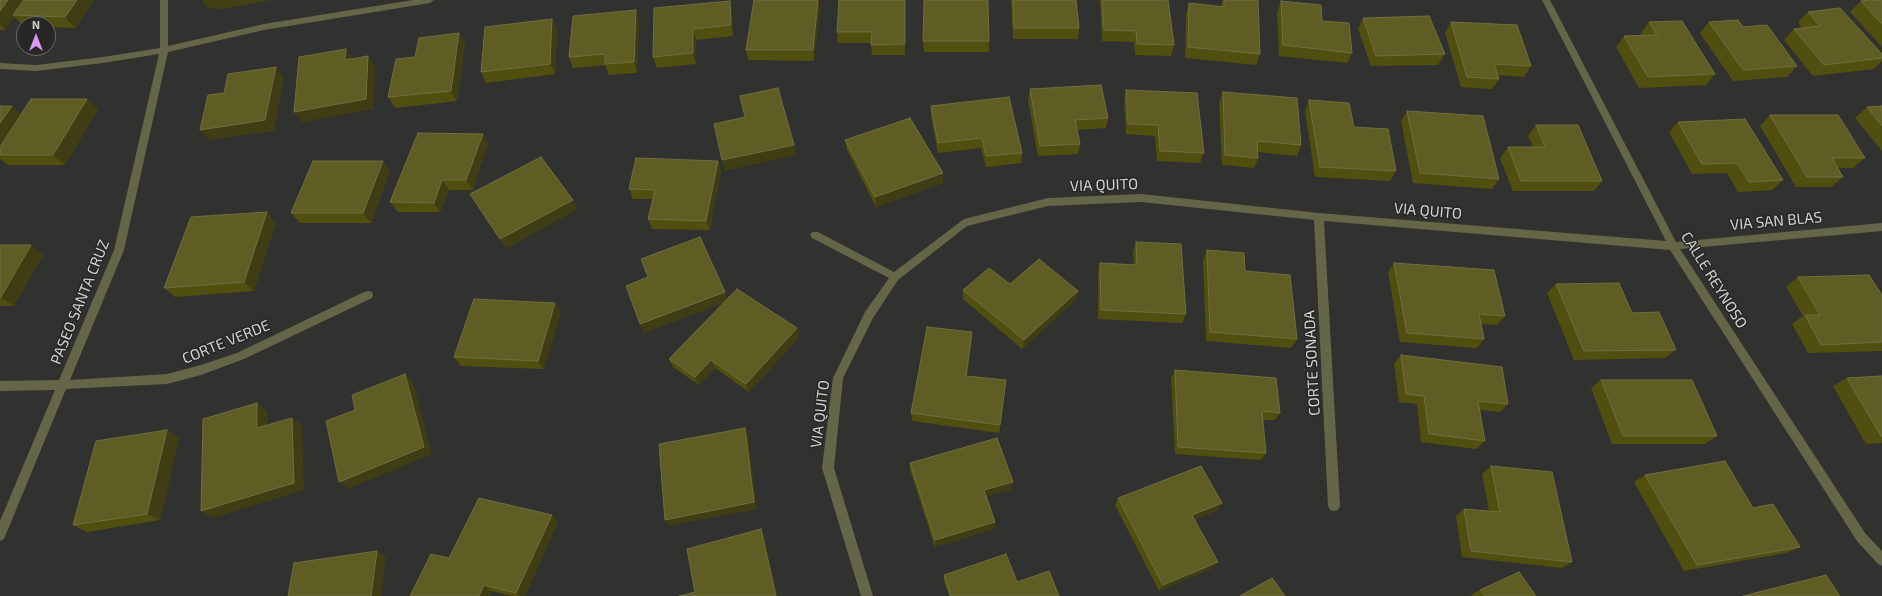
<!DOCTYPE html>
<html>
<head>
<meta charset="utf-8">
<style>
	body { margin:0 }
	#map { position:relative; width:1882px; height:596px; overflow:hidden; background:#31312f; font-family:"Exo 2",sans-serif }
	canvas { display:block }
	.north { position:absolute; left:16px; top:16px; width:40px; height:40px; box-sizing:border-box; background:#272725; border:1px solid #6b6b6a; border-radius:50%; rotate:0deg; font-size:11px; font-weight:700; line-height:16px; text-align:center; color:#d2d2d1 }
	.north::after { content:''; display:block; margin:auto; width:14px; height:18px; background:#de98f3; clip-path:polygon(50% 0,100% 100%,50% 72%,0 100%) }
</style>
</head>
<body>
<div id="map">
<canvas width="1882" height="596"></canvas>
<div class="north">N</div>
</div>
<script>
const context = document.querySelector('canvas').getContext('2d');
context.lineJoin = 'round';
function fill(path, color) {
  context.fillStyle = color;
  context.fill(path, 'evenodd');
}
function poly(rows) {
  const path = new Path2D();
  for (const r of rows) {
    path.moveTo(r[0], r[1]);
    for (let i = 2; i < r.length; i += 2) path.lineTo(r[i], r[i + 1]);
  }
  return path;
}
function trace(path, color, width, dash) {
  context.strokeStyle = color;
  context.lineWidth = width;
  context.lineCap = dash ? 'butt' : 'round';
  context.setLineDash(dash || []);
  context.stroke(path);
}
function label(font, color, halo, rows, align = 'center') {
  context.font = font + ' "Exo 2",sans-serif';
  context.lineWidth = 3;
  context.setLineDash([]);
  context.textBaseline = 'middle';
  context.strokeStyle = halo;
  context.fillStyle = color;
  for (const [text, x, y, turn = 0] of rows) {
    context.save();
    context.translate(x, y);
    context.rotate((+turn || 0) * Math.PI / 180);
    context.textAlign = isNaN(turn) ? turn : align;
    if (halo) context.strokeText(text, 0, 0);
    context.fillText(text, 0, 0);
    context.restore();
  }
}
fill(poly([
	[203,0,271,0,222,9,210,8,203,3]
]), '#424114');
fill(poly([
	[160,0,168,0,168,46,264,24,413,0,434,0,430,3,264,30,168,52,124,250,70,380,167,374,201,365,237,353,364,292,368,291,372,292,373,295,372,298,244,359,201,375,167,384,66,389,4,539,0,541,0,521,55,390,0,391,0,381,59,380,114,250,159,54,103,63,36,71,0,69,0,63,36,65,103,57,160,48,160,0],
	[1542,0,1550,0,1676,242,1882,223,1882,231,1680,249,1865,533,1882,551,1882,566,1878,564,1857,541,1670,250,1324,221,1340,506,1338,510,1334,511,1330,510,1328,506,1314,220,1141,202,1048,206,967,226,898,280,873,318,843,378,834,468,873,596,861,596,822,468,833,378,865,312,889,278,812,238,810,235,812,232,818,232,894,272,964,219,1048,198,1141,194,1319,213,1666,241,1542,0]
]), '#656647');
fill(poly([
	[0,0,94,0,75,28,48,27,48,24,24,24,24,26,14,17,5,30,0,30],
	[905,0,905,55,872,55,871,43,838,43,837,32],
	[1011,0,1076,0,1079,28,1078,39,1013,39],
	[1100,0,1168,0,1174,45,1171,56,1135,55,1134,42,1102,41],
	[1223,0,1254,0,1260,54,1256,65,1185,58,1186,14,1189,3,1221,6],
	[1882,0,1882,47,1850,12,1861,1],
	[730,1,732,12,733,36,696,40,696,64,657,68,653,57],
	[1281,1,1322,21,1352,53,1347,63,1279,56,1277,12],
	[820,7,814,61,748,60,746,50],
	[1808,12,1882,54,1882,61,1874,69,1813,76,1784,40,1794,29,1802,28,1798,22],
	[1363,18,1445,54,1438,65,1371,66,1358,29],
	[552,19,557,30,555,74,486,83,481,72],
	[639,21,637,73,609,75,605,65,573,68,569,57],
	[1451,22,1531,66,1524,77,1498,75,1499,79,1492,89,1461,87,1445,33],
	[1649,22,1715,74,1706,85,1639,88,1616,47,1624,36,1642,35,1641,33],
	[1709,22,1743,27,1797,66,1787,77,1733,81,1700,33],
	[923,41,989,41,989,52,924,52],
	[465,44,457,101,395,108,388,97,415,57],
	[1030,89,1108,118,1106,128,1077,130,1080,144,1078,154,1038,156,1028,100],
	[1126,90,1204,153,1200,163,1157,161,1155,136,1126,134,1124,101],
	[1223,92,1301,145,1297,156,1258,152,1258,158,1254,168,1222,165,1219,103],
	[87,99,98,109,65,165,8,165,0,159,0,106,21,114],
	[1309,100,1354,127,1396,171,1390,181,1315,177,1305,111],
	[931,106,1022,153,1021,163,986,167,981,148,938,153,931,117],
	[1882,106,1882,151,1855,118,1867,107],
	[1407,111,1499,179,1492,189,1413,183,1401,121],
	[1770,115,1865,158,1853,168,1838,168,1843,177,1831,187,1796,187,1760,126],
	[1678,122,1783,180,1772,190,1738,192,1727,173,1692,174,1669,132],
	[1536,125,1602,181,1594,191,1513,191,1500,158,1508,147,1533,147,1528,136],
	[483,134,488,144,473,190,449,190,440,212,398,212,390,202],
	[845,140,943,183,876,207,847,150],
	[718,161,721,171,710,230,652,229,648,219,653,199,633,199,629,189],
	[390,171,371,223,300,223,291,213],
	[276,222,254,291,175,297,164,288],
	[1136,242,1186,314,1182,323,1098,319,1098,272,1100,263,1134,265,1133,252],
	[0,245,43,255,14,306,0,306],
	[1207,250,1245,271,1297,339,1291,348,1206,341,1203,260],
	[1394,263,1505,316,1497,325,1481,324,1484,339,1477,348,1400,342,1388,272],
	[648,277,727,299,797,328,799,337,749,392,715,368,699,385,673,367,669,359,725,302,644,333],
	[1798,277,1882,295,1882,351,1808,353,1792,324,1803,316,1786,287],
	[1556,284,1632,313,1676,350,1665,358,1574,360,1547,293],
	[963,290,1078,291,1076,300,1022,349,963,299],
	[555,303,561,312,544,369,461,366,454,357],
	[972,341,967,376,1006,380,999,433,912,421,911,413],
	[1401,355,1508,404,1500,412,1480,410,1485,441,1476,449,1421,442,1417,404,1399,402,1394,364],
	[1175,370,1280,413,1275,420,1262,420,1266,453,1261,460,1175,454,1171,379],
	[1882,376,1882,443,1866,444,1833,386,1847,378],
	[1601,380,1717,436,1705,444,1612,444,1591,388],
	[167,430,179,438,160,520,87,532,73,525],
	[910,463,1012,489,986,496,995,522,994,529,935,547,910,470],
	[1491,466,1572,562,1562,568,1462,557,1456,516,1464,509,1489,511,1482,474],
	[1645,475,1753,508,1800,547,1786,553,1684,571,1634,482],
	[1118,498,1222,503,1218,510,1194,520,1213,568,1159,591,1115,505],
	[552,515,558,522,525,596,512,596,491,591,489,596,449,558],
	[944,575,1017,582,1059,596,949,596,944,581],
	[1480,590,1536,596,1472,596,1471,595]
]), '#504f10');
fill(poly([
	[8,0,26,0,13,15,14,17,5,30,0,24,0,11],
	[77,0,94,0,75,28,65,17],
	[818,0,819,0,820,7,814,61,813,50],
	[730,1,732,12,733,36,731,25],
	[636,10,639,21,637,73,634,62],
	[552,19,557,30,555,74,550,64],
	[693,29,696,40,696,64,693,53],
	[459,33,465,44,457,101,451,91],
	[346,49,353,60,345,60],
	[368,56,375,67,374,109,302,122,294,112],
	[276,67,284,78,274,131,209,140,200,130],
	[87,99,98,109,65,165,53,155],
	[12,106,23,116,0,151,0,123],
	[483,134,488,144,473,190,466,180],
	[794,145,796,155,725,171,722,160],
	[383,161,390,171,371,223,363,213],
	[718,161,721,171,710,230,706,221],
	[943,173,943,183,876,207,875,197],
	[442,180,449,190,440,212,434,203],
	[573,200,578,209,506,249,500,239],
	[267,212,276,222,254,291,244,282],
	[31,245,43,255,14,306,1,297],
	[1078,291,1076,300,1022,349,1024,340],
	[725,292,728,301,644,333,640,324],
	[555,303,561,312,544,369,538,361],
	[797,328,799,337,749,392,746,384],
	[972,332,972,341,966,384,966,376],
	[711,360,715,368,699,385,695,377],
	[405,374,413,382,432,454,348,489,339,482],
	[257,403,267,411,268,435,257,428],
	[292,418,302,425,304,490,213,518,201,511],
	[745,428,748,435,757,509,669,526,665,520],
	[167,430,179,438,160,520,147,514],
	[1013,482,1012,489,983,497,984,490],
	[1222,503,1218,510,1188,522,1192,515],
	[552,515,558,522,525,596,520,596,516,593],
	[995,522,994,529,935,547,935,540],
	[761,529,764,536,777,596,776,596],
	[377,551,386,557,381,596,371,596],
	[1218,562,1213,568,1159,591,1163,585],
	[484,585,491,591,489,596,479,596]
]), '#3e3d13');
const building = poly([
	[0,0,8,0,0,11,0,0],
	[24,0,77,0,65,17,13,15,24,0],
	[754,0,818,0,813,50,746,50,754,0],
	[839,0,905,0,905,44,871,45,872,32,837,32,839,0],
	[924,0,988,0,989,41,923,41,924,0],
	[1013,0,1076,0,1079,28,1014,28,1013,0],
	[1102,0,1168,0,1174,45,1137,44,1136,31,1104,30,1102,0],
	[1224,0,1258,0,1260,54,1188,47,1189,3,1224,7,1224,0],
	[1869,0,1882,0,1882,24,1861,1,1869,0],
	[730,1,731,25,693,29,693,53,653,57,654,8,730,1],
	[1281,1,1321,5,1322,21,1349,23,1352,53,1283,45,1281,1],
	[1840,8,1882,54,1882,58,1824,65,1794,29,1820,26,1808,12,1840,8],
	[636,10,634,62,605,64,605,54,569,57,573,16,636,10],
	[1429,16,1445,54,1376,56,1363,18,1429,16],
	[552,19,550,64,481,72,485,27,552,19],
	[1738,20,1743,27,1767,25,1797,66,1743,70,1709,22,1738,20],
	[1682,21,1715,74,1648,77,1624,36,1657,35,1649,22,1682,21],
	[1451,22,1517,25,1531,66,1494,64,1499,79,1467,77,1451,22],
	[459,33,451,91,388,97,396,59,415,57,419,38,459,33],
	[346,49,345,60,368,56,366,99,294,112,299,57,346,49],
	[276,67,265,120,200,130,208,95,224,93,228,74,276,67],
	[1101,85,1108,118,1075,120,1080,144,1040,146,1030,89,1101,85],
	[778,88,794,145,722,160,714,124,745,117,740,96,778,88],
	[1126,90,1197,93,1204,153,1160,151,1158,125,1128,124,1126,90],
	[1223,92,1297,98,1301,145,1257,141,1258,158,1225,155,1223,92],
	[1009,97,1022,153,986,156,982,138,938,143,931,106,1009,97],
	[31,99,87,99,53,155,0,155,0,147,31,99],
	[1309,100,1349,103,1354,127,1388,129,1396,171,1320,167,1309,100],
	[0,106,12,106,0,123,0,106],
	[1882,106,1882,126,1867,107,1882,106],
	[1407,111,1483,116,1499,179,1420,173,1407,111],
	[1770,115,1838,115,1865,158,1832,158,1843,177,1807,177,1770,115],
	[910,118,943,173,875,197,845,140,910,118],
	[1745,119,1783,180,1749,182,1737,163,1702,164,1678,122,1745,119],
	[1536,125,1578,125,1602,181,1521,181,1508,147,1545,147,1536,125],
	[418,133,483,134,466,180,442,180,434,203,390,202,418,133],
	[541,157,573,200,500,239,470,194,541,157],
	[636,158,718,161,706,221,648,219,655,190,629,189,636,158],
	[313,161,383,161,363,213,291,213,313,161],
	[267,212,244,282,164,288,191,217,267,212],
	[700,237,725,292,640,324,626,286,648,277,641,259,700,237],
	[1136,242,1181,244,1186,314,1101,310,1100,263,1137,265,1136,242],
	[0,245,31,245,1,297,0,297,0,245],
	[1207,250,1244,253,1245,271,1290,275,1297,339,1210,332,1207,250],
	[1039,259,1078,291,1024,340,963,290,989,268,1010,284,1039,259],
	[1394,263,1494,270,1505,316,1479,314,1484,339,1407,333,1394,263],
	[1869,275,1882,295,1882,342,1821,345,1805,315,1820,315,1798,277,1869,275],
	[1619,283,1632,313,1659,312,1676,350,1584,351,1556,284,1619,283],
	[737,289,797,328,746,384,711,360,695,377,669,359,737,289],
	[474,299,555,303,538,361,454,357,474,299],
	[927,327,972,332,966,376,1006,380,1000,425,911,413,927,327],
	[1401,355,1502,367,1508,404,1478,401,1485,441,1429,434,1424,396,1406,394,1401,355],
	[1175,370,1276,378,1280,413,1262,411,1266,453,1178,447,1175,370],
	[405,374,424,447,339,482,326,421,355,410,352,395,405,374],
	[1882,376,1882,436,1881,436,1847,378,1882,376],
	[1601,380,1692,380,1717,436,1623,436,1601,380],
	[257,403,257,428,292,418,294,483,201,511,203,419,257,403],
	[745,428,754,502,665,520,659,444,745,428],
	[167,430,147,514,73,525,96,441,167,430],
	[997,438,1013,482,984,490,995,522,935,540,910,463,997,438],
	[1725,461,1753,508,1773,504,1800,547,1697,565,1645,475,1725,461],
	[1201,466,1222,503,1192,515,1218,562,1163,585,1118,498,1201,466],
	[1491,466,1552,472,1572,562,1471,551,1464,509,1500,512,1491,466],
	[479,498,552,515,516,593,484,585,479,596,410,596,431,554,449,558,479,498],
	[761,529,776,596,679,596,695,592,687,549,761,529],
	[377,551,371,596,288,596,294,563,377,551],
	[1006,554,1017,582,1049,571,1059,596,951,596,944,575,1006,554],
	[1519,572,1536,596,1485,596,1480,590,1519,572],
	[1826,575,1840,596,1743,596,1826,575],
	[1272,578,1285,596,1240,596,1272,578]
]);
fill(building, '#5e5d24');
trace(building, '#706f3f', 1);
label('15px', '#d2d2d1', '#272725', [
	["VIA QUITO",1104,185,-2],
	["VIA QUITO",1428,211,5],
	["VIA SAN BLAS",1776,221,-5],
	["CALLE REYNOSO",1714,280,58],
	["PASEO SANTA CRUZ",80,302,-68],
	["CORTE VERDE",226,342,-22],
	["CORTE SONADA",1312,363,-93],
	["VIA QUITO",820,414,-83]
]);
</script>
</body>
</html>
